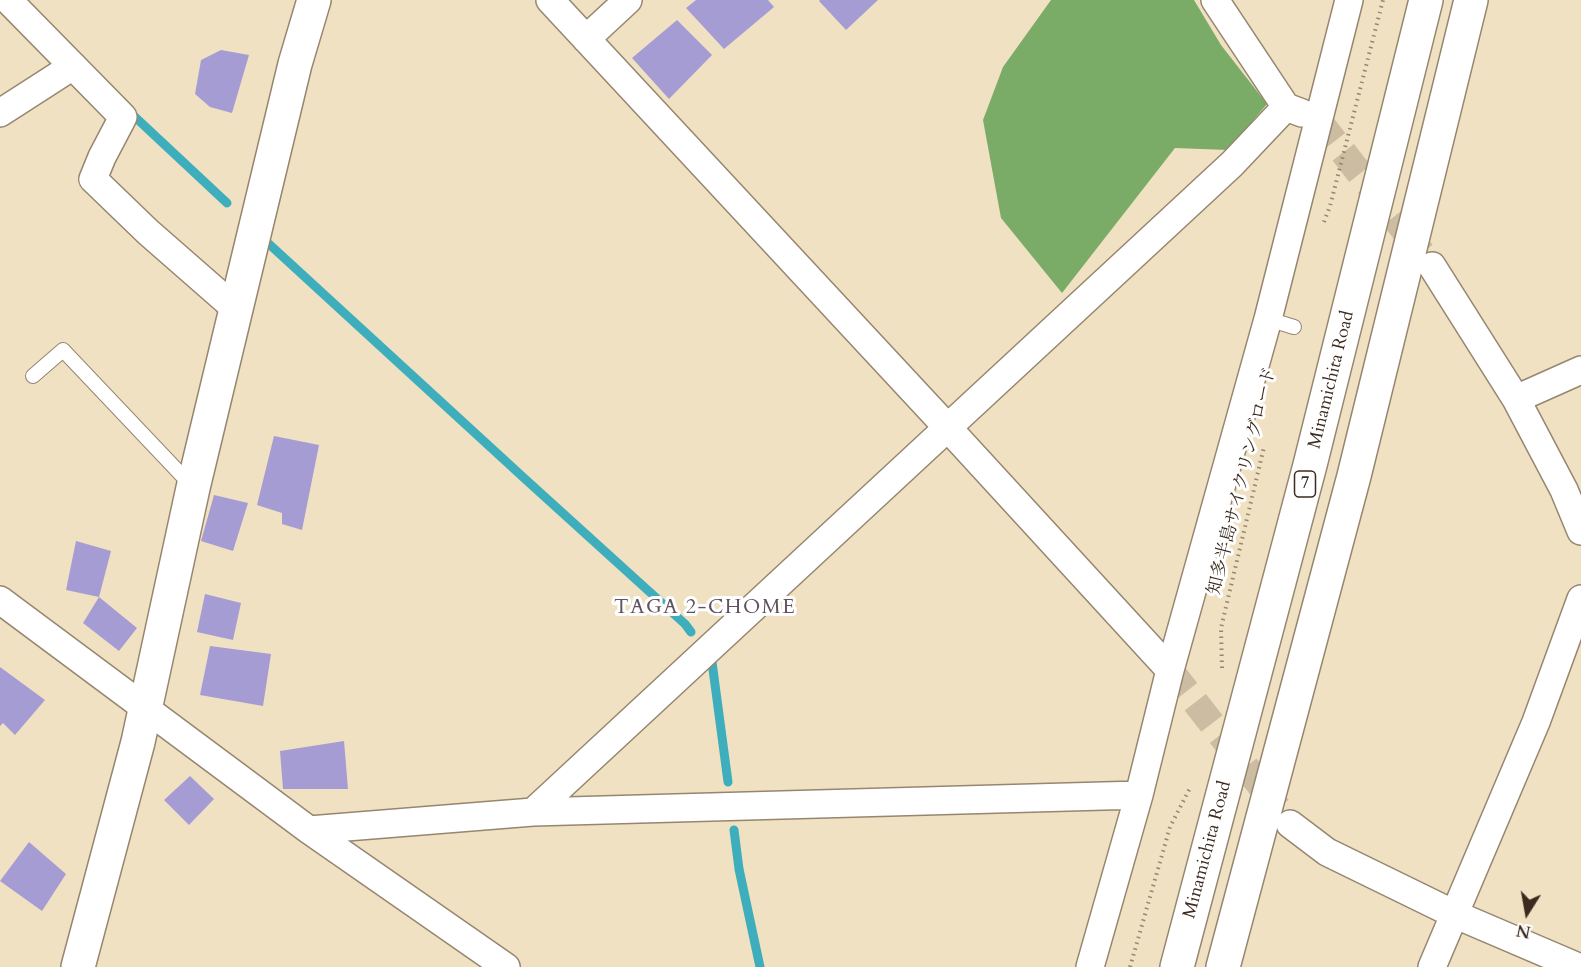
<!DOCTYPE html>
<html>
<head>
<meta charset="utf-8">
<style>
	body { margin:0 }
	#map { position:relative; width:1581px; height:967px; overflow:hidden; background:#f0e1c2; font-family:Cardo,serif }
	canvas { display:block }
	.north { position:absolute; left:1497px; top:883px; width:60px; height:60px; -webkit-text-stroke:4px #fff; paint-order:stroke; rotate:191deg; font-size:16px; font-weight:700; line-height:24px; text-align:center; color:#3b2a1e }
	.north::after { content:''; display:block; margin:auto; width:21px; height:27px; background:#3b2a1e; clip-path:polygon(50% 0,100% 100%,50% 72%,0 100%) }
</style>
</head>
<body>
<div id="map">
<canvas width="1581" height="967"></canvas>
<div class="north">N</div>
</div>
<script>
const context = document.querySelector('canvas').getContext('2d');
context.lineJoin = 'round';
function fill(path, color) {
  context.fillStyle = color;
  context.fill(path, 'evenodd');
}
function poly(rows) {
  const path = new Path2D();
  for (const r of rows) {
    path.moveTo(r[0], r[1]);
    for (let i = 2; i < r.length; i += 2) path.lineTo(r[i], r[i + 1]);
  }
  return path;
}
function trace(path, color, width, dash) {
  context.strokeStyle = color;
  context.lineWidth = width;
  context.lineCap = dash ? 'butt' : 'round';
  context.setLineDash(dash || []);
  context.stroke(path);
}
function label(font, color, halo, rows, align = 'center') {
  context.font = font + ' Cardo,"Noto Serif JP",serif';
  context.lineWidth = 6;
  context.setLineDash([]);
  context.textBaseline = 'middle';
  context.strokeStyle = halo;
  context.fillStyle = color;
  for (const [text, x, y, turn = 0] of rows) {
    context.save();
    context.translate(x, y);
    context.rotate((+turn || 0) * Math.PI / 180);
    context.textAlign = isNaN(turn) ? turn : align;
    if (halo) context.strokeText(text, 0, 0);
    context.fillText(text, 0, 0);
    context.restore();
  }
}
fill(poly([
	[1051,0,1194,0,1221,45,1267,104,1228,150,1175,148,1062,293,1001,218,983,120,1003,67]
]), '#7aac68');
trace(poly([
	[135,117,227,203],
	[269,244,524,478,685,624,691,632],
	[712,662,728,782],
	[734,830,739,869,760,967]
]), '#3faebc', 9);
fill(poly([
	[696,0,768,0,774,7,724,49,686,8],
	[820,0,878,0,846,30,819,1],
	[677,20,712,55,669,99,632,58],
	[221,50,249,55,232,113,210,107,195,94,201,60],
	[274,436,319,445,302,530,282,524,282,513,257,505],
	[214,495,248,503,233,551,201,541],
	[76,541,111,551,99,597,66,590],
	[205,594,241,603,233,640,197,632],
	[99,597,137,628,119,651,83,623],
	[210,646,271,654,263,706,200,695],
	[0,667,45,700,15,735,3,723,0,726],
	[344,741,348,789,283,789,280,751],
	[190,776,214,799,189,825,164,800],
	[29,842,66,874,42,911,0,881]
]), '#a69cd4');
trace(poly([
	[1318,120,1422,253],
	[1170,670,1278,808]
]), '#ccbca1', 27, [27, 14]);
const lane = poly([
	[1268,319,1294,327],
	[33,376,63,350,191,485]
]);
const street = poly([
	[8,0,123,117,102,157,93,179,148,232,236,309],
	[550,0,947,427,1170,670],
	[1215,0,1286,107,1302,113],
	[586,39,628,0],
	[0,113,73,66],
	[1432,266,1516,399,1564,490,1581,531],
	[1516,399,1581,370],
	[0,600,309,830,506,967],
	[533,812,1232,164,1286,107],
	[1290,824,1327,852,1454,914,1578,967],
	[309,830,533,812,1139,795],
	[1090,967,1139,795,1170,670,1268,319,1349,0],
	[1432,967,1536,722,1581,599]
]);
const secondary = poly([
	[78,967,138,742,193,488,236,309,295,64,314,0]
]);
const highway = poly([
	[1177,967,1310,465,1426,0],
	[1223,967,1354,476,1471,0]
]);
trace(lane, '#968670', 16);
trace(street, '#968670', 30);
trace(secondary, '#968670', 36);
trace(highway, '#968670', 36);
trace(poly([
	[1324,222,1330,206,1383,0],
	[1222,668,1221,628,1264,447],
	[1130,967,1170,827,1190,788]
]), '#968670', 4, [1.5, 4.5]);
trace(lane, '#fff', 14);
trace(street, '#fff', 27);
trace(secondary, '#fff', 33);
trace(highway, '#fff', 33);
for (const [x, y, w] of [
	[1305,484,21]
]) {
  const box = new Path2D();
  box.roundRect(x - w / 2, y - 13, w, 26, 4.5);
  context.fillStyle = '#fff';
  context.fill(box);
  trace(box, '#3b2a1e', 1.5);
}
label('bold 16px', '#3b2a1e', null, [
	["7",1305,484]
]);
label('18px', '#3b2a1e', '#fff', [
	["Minamichita Road",1332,380,-76],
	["知多半島サイクリングロード",1243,481,-76],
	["Minamichita Road",1208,850,-75]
]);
context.letterSpacing = '1.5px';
label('20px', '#60525e', '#fff', [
	["TAGA 2-CHOME",705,608]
]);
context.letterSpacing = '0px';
</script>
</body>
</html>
